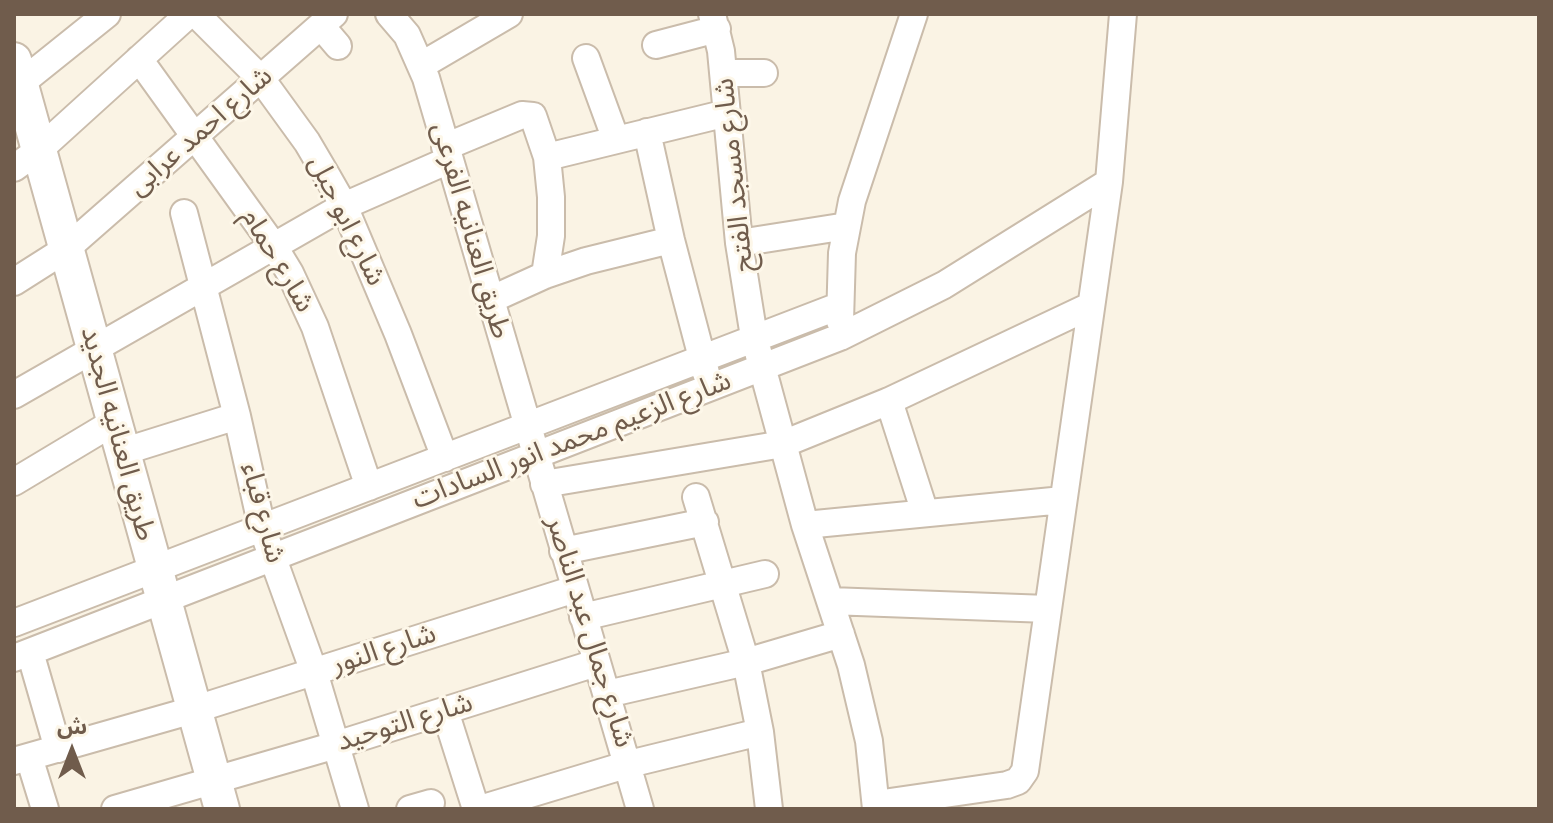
<!DOCTYPE html>
<html>
<head>
<meta charset="utf-8">
<style>
	body { margin:0 }
	#map { position:relative; width:1553px; height:823px; overflow:hidden; background:#faf3e4; font-family:Signika,"Noto Sans Arabic",sans-serif }
	canvas { display:block }
	.frame { position:absolute; inset:0; border:16px solid #705c4c; pointer-events:none }
	.north { position:absolute; left:32px; top:711px; width:80px; height:80px; -webkit-text-stroke:6px #fdf7e9; paint-order:stroke; rotate:0deg; font-size:22px; font-weight:700; line-height:32px; text-align:center; color:#705c4c }
	.north::after { content:''; display:block; margin:auto; width:28px; height:36px; background:#705c4c; clip-path:polygon(50% 0,100% 100%,50% 72%,0 100%) }
</style>
</head>
<body>
<div id="map">
<canvas width="1553" height="823"></canvas>
<div class="frame"></div>
<div class="north">ش</div>
</div>
<script>
const context = document.querySelector('canvas').getContext('2d');
context.lineJoin = 'round';
function poly(rows) {
  const path = new Path2D();
  for (const r of rows) {
    path.moveTo(r[0], r[1]);
    for (let i = 2; i < r.length; i += 2) path.lineTo(r[i], r[i + 1]);
  }
  return path;
}
function trace(path, color, width, dash) {
  context.strokeStyle = color;
  context.lineWidth = width;
  context.lineCap = dash ? 'butt' : 'round';
  context.setLineDash(dash || []);
  context.stroke(path);
}
function label(font, color, halo, rows, align = 'center') {
  context.font = font + ' Signika,"Noto Sans Arabic",sans-serif';
  context.lineWidth = 6;
  context.setLineDash([]);
  context.textBaseline = 'middle';
  context.strokeStyle = halo;
  context.fillStyle = color;
  for (const [text, x, y, turn = 0] of rows) {
    context.save();
    context.translate(x, y);
    context.rotate((+turn || 0) * Math.PI / 180);
    context.textAlign = isNaN(turn) ? turn : align;
    if (halo) context.strokeText(text, 0, 0);
    context.fillText(text, 0, 0);
    context.restore();
  }
}
const minor = poly([
	[196,14,262,80,307,142,327,176,344,206,398,334,445,458],
	[389,14,407,35,426,78,640,809],
	[712,14,721,51,739,243,754,337,805,525,851,665,869,741,876,809],
	[321,26,338,46],
	[656,45,717,29],
	[586,58,616,140],
	[139,59,273,245,290,273,315,327,369,487],
	[422,65,509,14],
	[724,73,764,73],
	[21,83,107,14],
	[647,132,671,240,706,373],
	[445,147,522,115,533,116,547,157,551,197,551,236,545,275],
	[547,157,727,113],
	[14,168,39,150,189,14],
	[184,213,237,416,262,528,314,672,355,809],
	[739,243,847,226],
	[14,282,66,249,334,14],
	[490,300,545,275,586,261,671,240],
	[840,321,842,253,852,201,914,14],
	[14,395,344,206,449,160],
	[889,401,925,513],
	[122,452,237,416],
	[14,482,114,422],
	[544,484,783,444,889,401,1090,306],
	[696,497,746,662,760,732,769,809],
	[805,525,1063,500],
	[563,551,705,522],
	[830,601,1048,609],
	[583,617,765,574],
	[14,623,839,306],
	[30,652,58,749],
	[14,658,840,337,944,285,1109,182],
	[607,694,746,662,841,634],
	[445,711,476,809],
	[29,757,45,809],
	[14,761,193,710,575,589],
	[876,804,1007,785,1018,781,1025,771,1109,182,1123,14],
	[115,809,336,745,596,663],
	[410,809,431,803],
	[480,809,629,764,760,732]
]);
const tertiary = poly([
	[14,60,222,809]
]);
trace(minor, '#cabcab', 30);
trace(tertiary, '#cabcab', 38);
trace(minor, '#fff', 26);
trace(tertiary, '#fff', 34);
label('28px', '#705c4c', '#fdf7e9', [
	["شارع احمد عرابى",201,132,-41],
	["شارع مسجد الفتح",735,175,-96],
	["شارع ابو جبل",346,221,64],
	["طريق العنانيه الفرعى",470,231,74],
	["شارع حمام",277,261,59],
	["طريق العنانيه الجديد",117,434,75],
	["شارع الزعيم محمد انور السادات",572,441,-21],
	["شارع قباء",262,513,75],
	["شارع جمال عبد الناصر",589,632,73],
	["شارع النور",384,650,-18],
	["شارع التوحيد",405,723,-17]
]);
</script>
</body>
</html>
